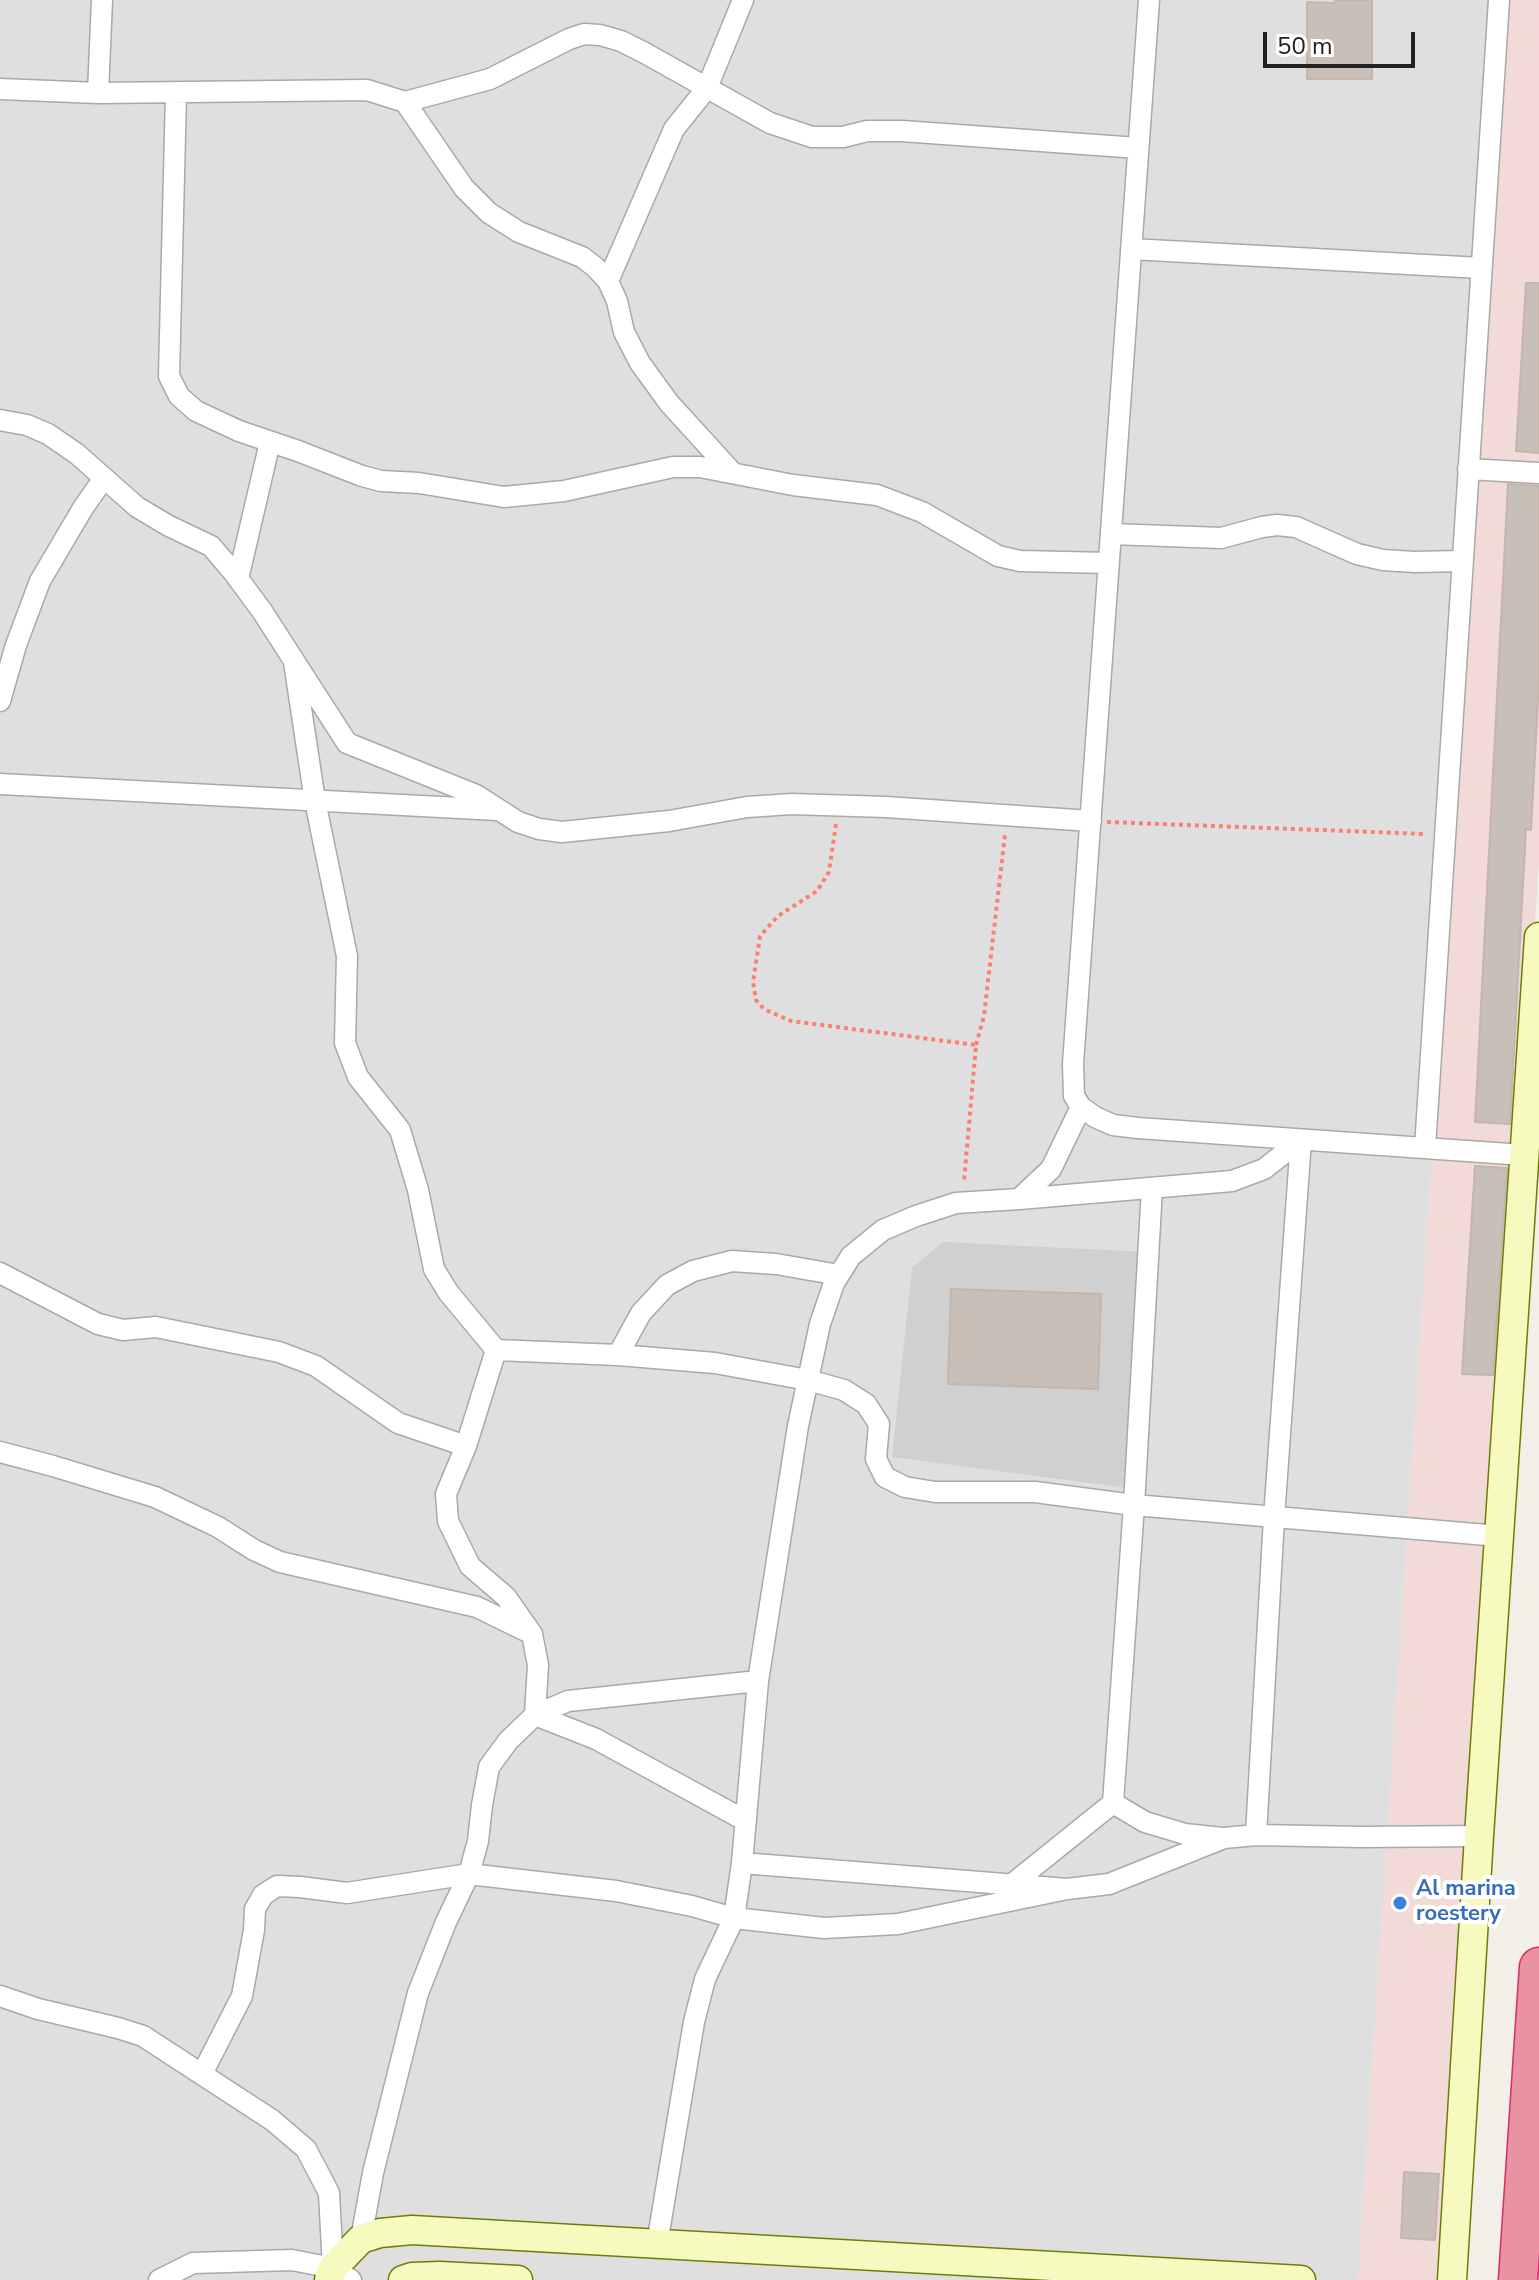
<!DOCTYPE html>
<html>
<head>
<meta charset="utf-8">
<style>
	body { margin:0 }
	#map { position:relative; width:1539px; height:2280px; overflow:hidden; background:#f2efe9; font-family:"Nunito Sans",sans-serif }
	canvas { display:block }
	.scale { position:absolute; left:1263px; top:32px; width:152px; height:36px; box-sizing:border-box; border:4px solid #222; border-top:0; padding-left:10px; font-size:24px; line-height:28px; white-space:nowrap; color:#222; -webkit-text-stroke:6px #fff; paint-order:stroke }
</style>
</head>
<body>
<div id="map">
<canvas width="1539" height="2280"></canvas>
<div class="scale">50 m</div>
</div>
<script>
const context = document.querySelector('canvas').getContext('2d');
context.lineJoin = 'round';
function fill(path, color) {
  context.fillStyle = color;
  context.fill(path, 'evenodd');
}
function poly(rows) {
  const path = new Path2D();
  for (const r of rows) {
    path.moveTo(r[0], r[1]);
    for (let i = 2; i < r.length; i += 2) path.lineTo(r[i], r[i + 1]);
  }
  return path;
}
function trace(path, color, width, dash) {
  context.strokeStyle = color;
  context.lineWidth = width;
  context.lineCap = dash ? 'butt' : 'round';
  context.setLineDash(dash || []);
  context.stroke(path);
}
function label(font, color, halo, rows, align = 'center') {
  context.font = font + ' "Nunito Sans",sans-serif';
  context.lineWidth = 8;
  context.setLineDash([]);
  context.textBaseline = 'middle';
  context.strokeStyle = halo;
  context.fillStyle = color;
  for (const [text, x, y, turn = 0] of rows) {
    context.save();
    context.translate(x, y);
    context.rotate((+turn || 0) * Math.PI / 180);
    context.textAlign = isNaN(turn) ? turn : align;
    if (halo) context.strokeText(text, 0, 0);
    context.fillText(text, 0, 0);
    context.restore();
  }
}
fill(poly([
	[0,0,1508,0,1358,2280,0,2280]
]), '#e0dfdf');
fill(poly([
	[1508,0,1539,0,1539,864,1441,2280,1358,2280]
]), '#f2dad9');
fill(poly([
	[943,1242,1147,1252,1128,1488,892,1457,912,1268]
]), '#d0d0d0');
const building = poly([
	[1335,0,1372,0,1372,79,1307,79,1307,2,1335,3,1335,0],
	[1526,283,1539,283,1539,453,1516,451,1526,283],
	[1508,484,1539,486,1539,682,1531,830,1526,829,1510,1124,1475,1122,1508,484],
	[1475,1166,1507,1168,1493,1375,1462,1374,1475,1166],
	[951,1289,1101,1294,1098,1389,948,1384,951,1289],
	[1404,2172,1439,2174,1435,2240,1401,2238,1404,2172]
]);
fill(building, '#c7bfb8');
trace(building, '#c4b6ab', 2);
const street = poly([
	[1149,0,1073,1064,1074,1096,1081,1107,1095,1117,1113,1125,1138,1128,1524,1155],
	[0,89,98,93,367,90,405,102,490,79,569,39,584,34,600,35,621,41,643,52,770,123,812,137,843,137,867,131,902,131,1138,148],
	[98,93,102,0],
	[176,94,169,376,179,396,196,411,239,431,298,451,362,476,381,481,419,483,504,497,564,491,673,467,700,467,793,485,877,495,922,512,998,556,1020,561,1109,563],
	[405,102,464,188,489,213,519,232,582,257,595,267,608,281,617,301,624,332,640,363,669,403,731,471],
	[1131,249,1481,268],
	[608,281,674,129,707,88,743,0],
	[0,420,27,425,48,434,77,454,137,507,169,526,211,546,234,573,262,611,347,743,476,795,518,822,539,829,562,832,669,821,747,807,792,804,886,807,1091,821],
	[1468,469,1539,473],
	[1111,534,1221,538,1262,527,1277,525,1296,527,1357,554,1383,560,1414,562,1462,561],
	[238,579,270,442],
	[294,662,315,801,347,956,345,1043,358,1077,400,1130,418,1190,434,1269,448,1292,496,1350,618,1355,715,1363,808,1380,844,1390,866,1404,879,1424,876,1459,885,1477,905,1487,935,1492,1035,1492,1134,1505,1499,1536],
	[0,701,16,645,40,581,83,508,104,478],
	[0,784,498,810],
	[1425,1148,1499,0],
	[1019,1199,1232,1181,1264,1169,1301,1140],
	[0,1273,98,1324,123,1330,156,1327,279,1352,316,1366,398,1423,466,1446],
	[496,1350,466,1446,446,1494,448,1521,470,1566,506,1597,532,1634,538,1665,535,1715,596,1739,746,1821],
	[618,1355,641,1313,667,1285,693,1271,732,1261,776,1264,839,1275],
	[0,1452,53,1466,155,1497,218,1527,254,1550,280,1562,477,1607,528,1632],
	[1113,1803,1145,1822,1185,1834,1222,1838],
	[1256,1835,1274,1518,1301,1140],
	[742,1863,1067,1889,1109,1884,1224,1838,1256,1835,1362,1837,1479,1836],
	[1011,1885,1113,1803,1134,1505,1152,1188],
	[0,1996,38,2009,118,2028,143,2036,272,2120,306,2149,329,2193,333,2268,351,2280],
	[202,2074,242,1996,254,1930,255,1909,263,1895,277,1886,300,1887,347,1893,469,1874,616,1891,692,1906,734,1918,824,1928,898,1924,1067,1889],
	[361,2239,373,2173,418,1993,446,1922,469,1874,478,1841,482,1805,489,1767,508,1741,535,1715,568,1701,758,1681],
	[657,2244,694,2022,705,1979,734,1918,742,1863,758,1681,798,1426,820,1324,834,1283,851,1256,883,1230,916,1216,956,1203,1019,1199,1051,1169,1081,1107],
	[159,2280,193,2263,292,2260,333,2268]
]);
const secondary = poly([
	[329,2280,333,2268,361,2239,380,2233,412,2230,1301,2280],
	[403,2280,412,2277,440,2276,518,2280],
	[1452,2280,1479,1836,1539,937]
]);
const highway = poly([
	[1518,2280,1539,1967]
]);
trace(street, '#a9a9a9', 23);
trace(secondary, '#707d05', 31);
trace(highway, '#dc2a67', 41);
trace(poly([
	[1107,822,1426,834],
	[836,824,829,872,817,891,778,916,760,936,753,982,756,1000,764,1009,791,1021,976,1045,964,1182],
	[976,1045,984,1016,1005,834]
]), '#fa8072', 4, [4, 4]);
trace(street, '#fff', 20);
trace(secondary, '#f7fabf', 28);
trace(highway, '#e892a2', 38);
for (const [x, y, r, color] of [
	[1400,1903,8,"#3f7fe0"]
]) {
  const dot = new Path2D();
  dot.arc(x, y, r, 0, 2 * Math.PI);
  context.fillStyle = color;
  context.fill(dot);
  trace(dot, '#fff', 3);
}
label('bold 22px', '#366cbe', '#fff', [
	["Al marina",1416,1890],
	["roestery",1416,1915]
], 'left');
</script>
</body>
</html>
